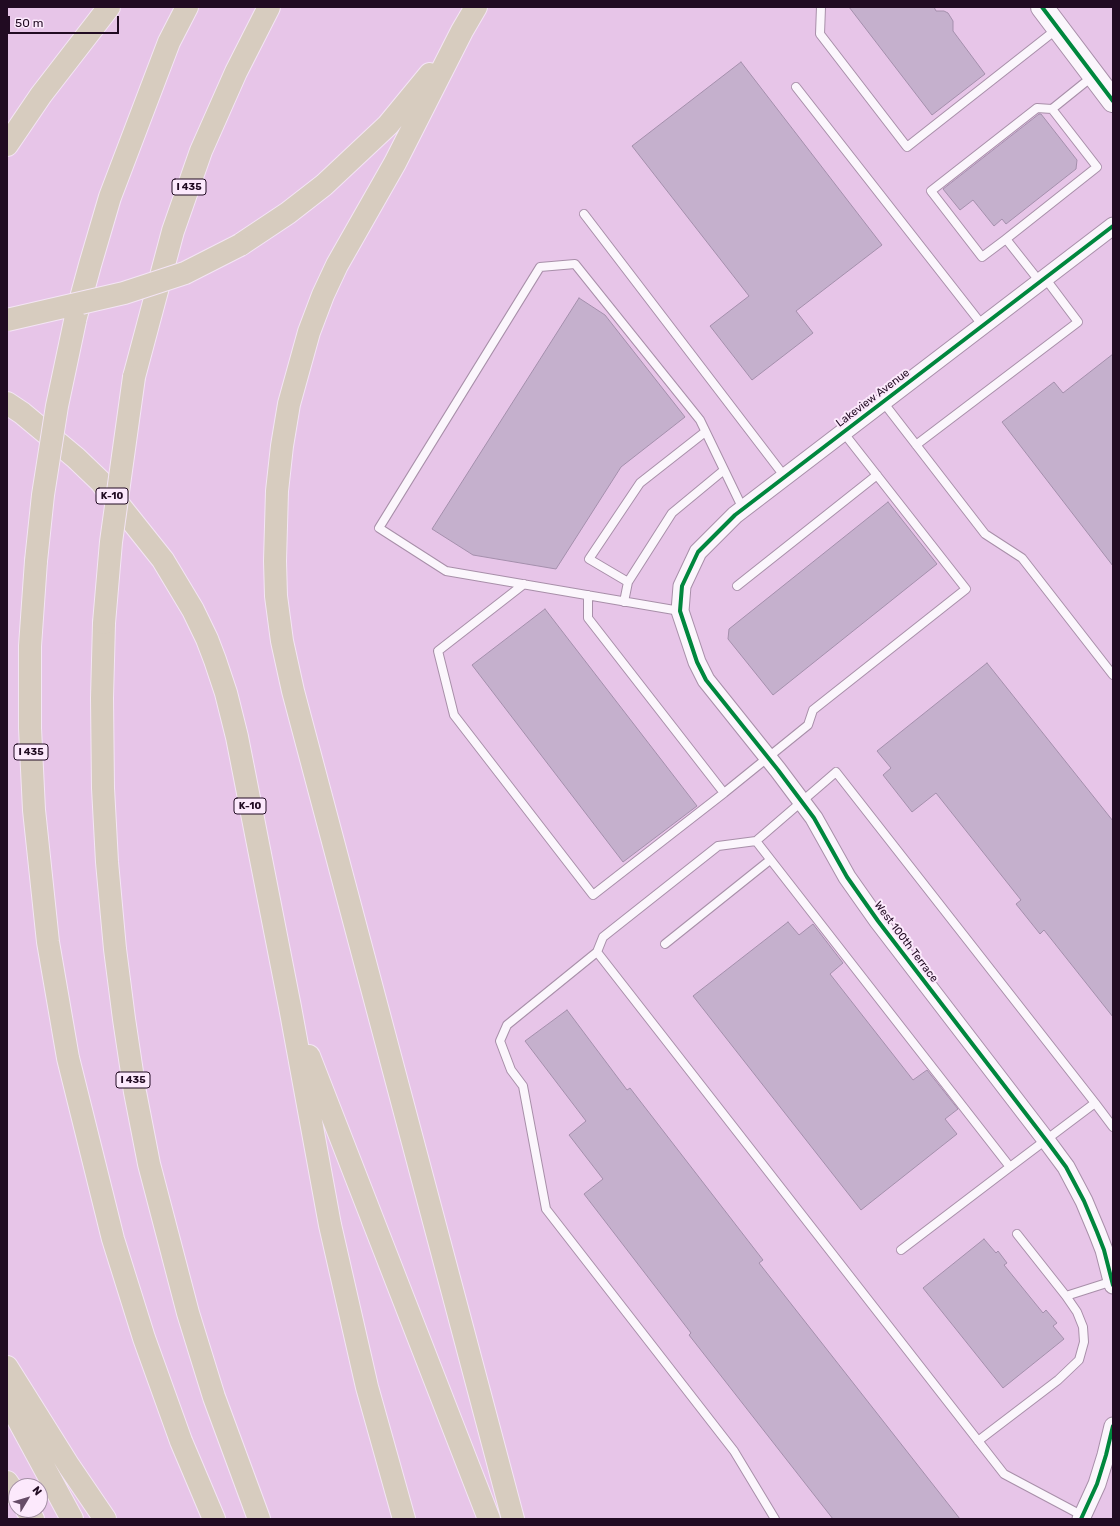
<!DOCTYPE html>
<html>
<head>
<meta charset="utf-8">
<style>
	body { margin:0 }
	#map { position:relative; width:1120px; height:1526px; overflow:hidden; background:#e7c5e8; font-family:Rubik,sans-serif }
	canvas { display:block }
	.frame { position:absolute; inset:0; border:8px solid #210b22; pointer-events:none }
	.north { position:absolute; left:8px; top:1478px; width:40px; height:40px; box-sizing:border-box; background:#fce9fc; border:1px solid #a490a5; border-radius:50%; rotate:52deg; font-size:11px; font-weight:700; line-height:16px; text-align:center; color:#210b22 }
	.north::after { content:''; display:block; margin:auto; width:14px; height:18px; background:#664c67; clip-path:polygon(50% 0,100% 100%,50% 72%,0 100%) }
	.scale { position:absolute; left:8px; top:16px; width:111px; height:18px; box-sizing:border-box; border:2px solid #210b22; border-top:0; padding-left:5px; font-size:12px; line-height:14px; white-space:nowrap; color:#210b22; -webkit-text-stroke:3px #fce9fc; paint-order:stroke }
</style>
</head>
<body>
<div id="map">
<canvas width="1120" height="1526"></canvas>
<div class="frame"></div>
<div class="north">N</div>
<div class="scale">50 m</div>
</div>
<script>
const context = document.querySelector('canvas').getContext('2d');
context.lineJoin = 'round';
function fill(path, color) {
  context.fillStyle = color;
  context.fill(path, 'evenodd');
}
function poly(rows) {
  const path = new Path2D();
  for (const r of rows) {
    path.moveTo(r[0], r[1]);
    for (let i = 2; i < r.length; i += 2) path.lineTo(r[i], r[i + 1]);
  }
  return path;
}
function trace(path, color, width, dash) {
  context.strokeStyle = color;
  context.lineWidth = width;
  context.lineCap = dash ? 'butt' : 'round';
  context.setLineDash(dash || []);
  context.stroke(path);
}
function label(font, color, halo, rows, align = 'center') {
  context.font = font + ' Rubik,sans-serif';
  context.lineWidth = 4;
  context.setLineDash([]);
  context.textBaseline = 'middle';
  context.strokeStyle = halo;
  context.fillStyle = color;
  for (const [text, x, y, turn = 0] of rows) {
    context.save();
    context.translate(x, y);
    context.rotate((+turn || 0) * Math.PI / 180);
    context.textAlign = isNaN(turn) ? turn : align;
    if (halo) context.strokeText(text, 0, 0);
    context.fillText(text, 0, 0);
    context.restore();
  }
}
const building = poly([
	[849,7,934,7,936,11,944,11,948,13,953,21,953,31,985,74,932,115,849,7],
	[741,62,882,245,796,311,813,333,752,380,710,326,749,296,632,146,741,62],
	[1039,114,1041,114,1077,160,1076,169,1006,224,1002,219,994,226,973,200,960,210,943,189,1039,114],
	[579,298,605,315,685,417,621,467,556,569,473,555,432,529,579,298],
	[1113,354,1113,566,1002,422,1054,382,1063,393,1113,354],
	[888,502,937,564,773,695,728,639,729,629,888,502],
	[545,609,697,806,623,862,472,665,545,609],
	[987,663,1113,821,1113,1017,1044,930,1040,934,1016,904,1021,900,936,793,912,812,883,775,891,768,877,751,987,663],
	[788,922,799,935,813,924,843,963,830,974,913,1080,927,1070,958,1109,945,1119,957,1134,861,1210,693,996,788,922],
	[567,1010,627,1090,630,1088,763,1260,759,1263,960,1519,833,1519,689,1335,691,1333,584,1194,603,1179,569,1135,586,1121,525,1041,567,1010],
	[984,1239,996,1253,998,1251,1007,1263,1004,1265,1043,1313,1046,1310,1057,1323,1053,1326,1064,1339,1003,1388,923,1288,984,1239]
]);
fill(building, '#c5b0cd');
trace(building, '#a48fac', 1);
const lane = poly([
	[821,7,820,34,907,147,1057,29],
	[796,87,983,326],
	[584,214,785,477],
	[1006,239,982,257,931,191,1037,108,1052,109],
	[1040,282,1006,239,1097,167,1052,109,1093,76],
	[883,402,985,534,1022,558,1113,675],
	[916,445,1078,322,1045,278],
	[628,582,672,513,724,470],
	[524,584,438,651,454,715,593,895,724,793],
	[737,586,877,475],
	[588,595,588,618,724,793,808,725,813,710,966,589,843,432],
	[624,602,628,582,589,559,640,483,705,432],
	[680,611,446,571,379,528,540,267,575,264,700,420,743,509],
	[836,772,1095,1103,1010,1167,756,841,836,772],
	[756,841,718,846,603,937,597,952,1004,1474,1083,1516],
	[665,944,770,860],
	[597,952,507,1025,500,1041,511,1070,523,1086,546,1209,734,1451,775,1519],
	[1095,1103,1113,1127],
	[1017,1234,1066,1296,1113,1281],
	[901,1250,1010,1167],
	[978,1441,1058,1380,1079,1360,1084,1342,1083,1327,1077,1312,1066,1296]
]);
const street = poly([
	[1113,226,735,515,698,552,682,586,680,611,697,662,706,680,778,770,814,818,847,877,878,921,1046,1140,1066,1167,1084,1201,1097,1232,1104,1250,1113,1285],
	[1081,1519,1097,1484,1106,1455,1113,1426]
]);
const secondary = poly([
	[1042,7,1113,101]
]);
const highway = poly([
	[476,7,462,31,395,163,337,265,323,295,309,332,289,404,282,446,277,491,275,561,276,596,282,641,293,691,513,1519],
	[7,145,41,95,109,7],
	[240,245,288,213,324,185,388,125,430,74],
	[75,320,90,265,110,197,169,42,187,7],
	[134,377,173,231,201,151,236,72,269,7],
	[7,403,22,413,76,458,100,481,163,560,193,610,207,639,215,660,226,693,237,737,290,1007,330,1225,367,1387,404,1519],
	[36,561,30,646,30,728,34,810,48,942,68,1058,113,1239,144,1338,181,1441,214,1519],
	[104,623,102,698,103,788,107,862,115,949,124,1019,135,1092,149,1164,188,1313,214,1397,259,1519],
	[309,1056,489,1519],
	[7,1367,69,1466,105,1519],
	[7,1399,72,1519],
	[7,1482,16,1495],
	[27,1510,33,1519]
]);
trace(lane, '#a88fa9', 10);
trace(street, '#a88fa9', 19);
trace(secondary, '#a88fa9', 24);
trace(highway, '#f4e5f5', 24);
trace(lane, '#fbf6fc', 8);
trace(street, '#fbf6fc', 17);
trace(secondary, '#fbf6fc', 22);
trace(highway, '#d7ccbf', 22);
const highwayBridge = poly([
	[7,320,124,293,185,273,240,245],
	[36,561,43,495,57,406,75,321],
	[104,623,111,542,134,377]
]);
trace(highwayBridge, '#f4e5f5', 24, []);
trace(highwayBridge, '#d7ccbf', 22);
trace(poly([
	[1042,7,1113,101],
	[1113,226,735,515,698,552,682,586,680,611,697,662,706,680,778,770,814,818,847,877,878,921,1046,1140,1066,1167,1084,1201,1097,1232,1104,1250,1113,1285],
	[1081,1519,1097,1484,1106,1455,1113,1426]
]), '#00873e', 4);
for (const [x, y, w] of [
	[189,187,34],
	[112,496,32],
	[31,752,34],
	[250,806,32],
	[133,1080,34]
]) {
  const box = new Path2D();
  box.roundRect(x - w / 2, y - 8, w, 16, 3);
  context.fillStyle = '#fce9fc';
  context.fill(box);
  trace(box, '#210b22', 1);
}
label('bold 10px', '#210b22', null, [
	["I 435",189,187],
	["K-10",112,496],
	["I 435",31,752],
	["K-10",250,806],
	["I 435",133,1080]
]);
label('11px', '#210b22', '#fce9fc', [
	["Lakeview Avenue",873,398,-37],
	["West 100th Terrace",906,942,53]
]);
</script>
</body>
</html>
